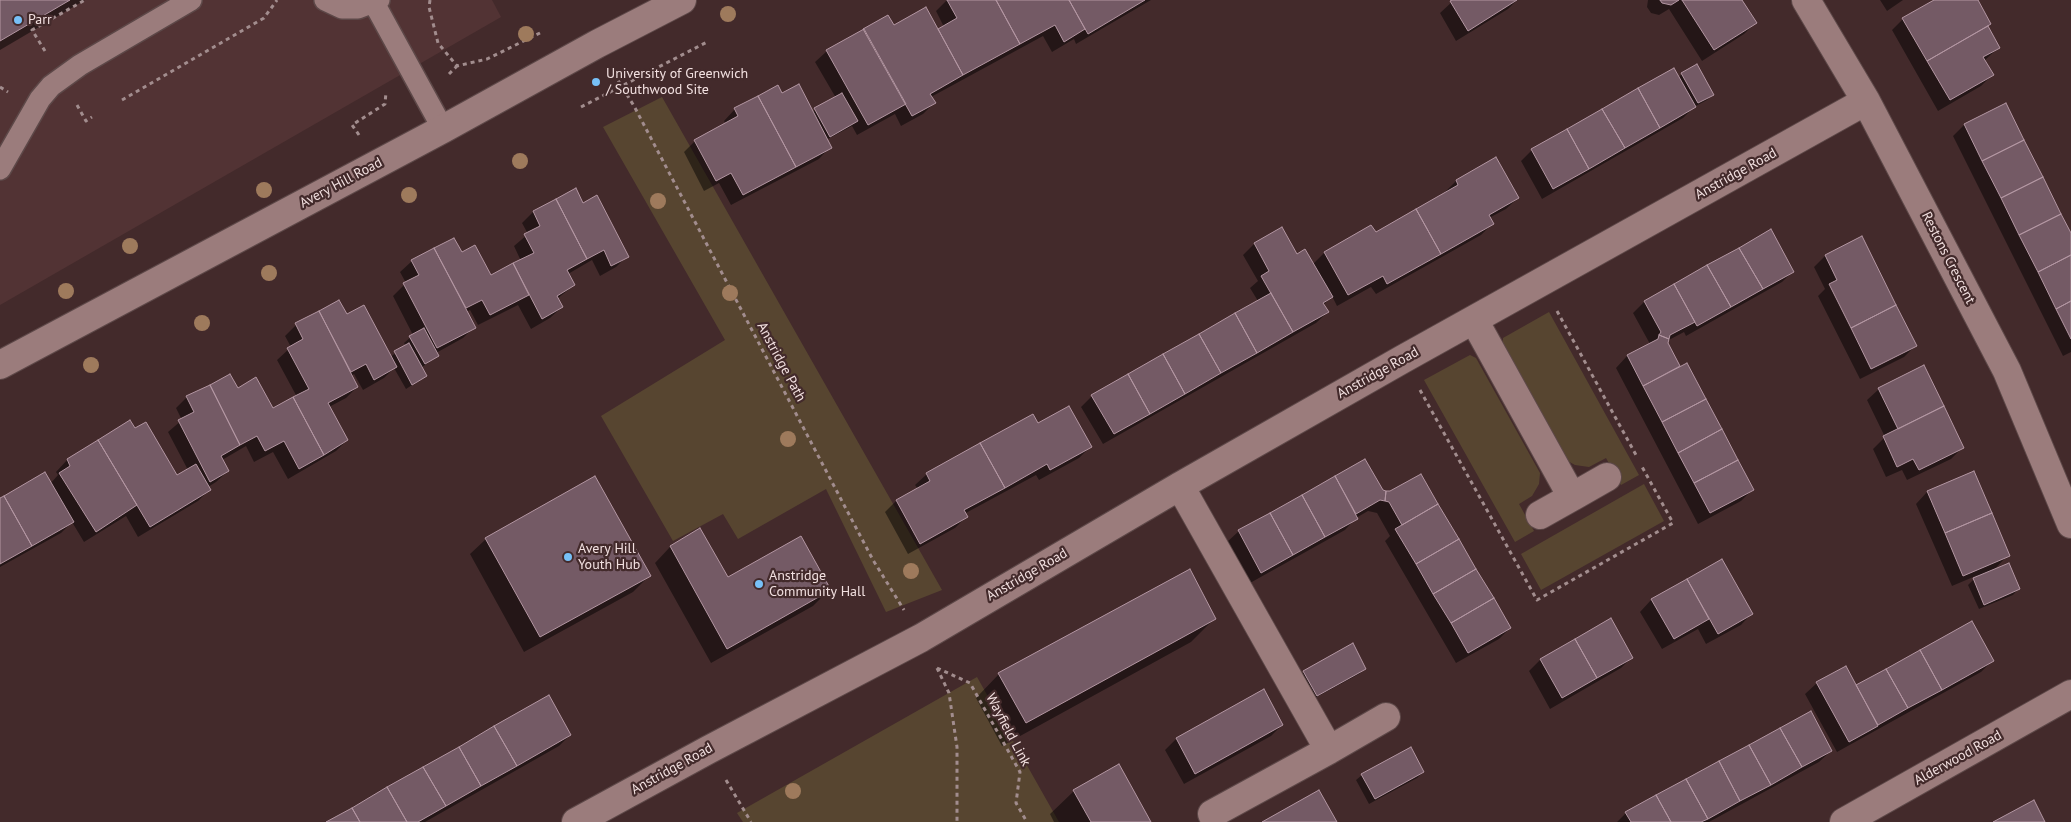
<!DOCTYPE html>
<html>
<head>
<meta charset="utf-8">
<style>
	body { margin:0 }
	canvas { display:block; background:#432a2b }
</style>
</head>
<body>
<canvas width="2071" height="822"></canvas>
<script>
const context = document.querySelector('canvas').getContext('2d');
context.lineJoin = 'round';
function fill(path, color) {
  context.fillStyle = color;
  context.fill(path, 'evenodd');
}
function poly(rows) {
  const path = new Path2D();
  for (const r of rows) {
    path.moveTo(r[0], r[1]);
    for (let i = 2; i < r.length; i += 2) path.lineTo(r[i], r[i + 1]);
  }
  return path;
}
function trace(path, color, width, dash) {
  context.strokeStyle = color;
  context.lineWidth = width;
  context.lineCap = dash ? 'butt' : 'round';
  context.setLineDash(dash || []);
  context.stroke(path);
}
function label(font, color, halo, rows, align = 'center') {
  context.font = font + ' "PT Sans",sans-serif';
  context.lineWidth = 4.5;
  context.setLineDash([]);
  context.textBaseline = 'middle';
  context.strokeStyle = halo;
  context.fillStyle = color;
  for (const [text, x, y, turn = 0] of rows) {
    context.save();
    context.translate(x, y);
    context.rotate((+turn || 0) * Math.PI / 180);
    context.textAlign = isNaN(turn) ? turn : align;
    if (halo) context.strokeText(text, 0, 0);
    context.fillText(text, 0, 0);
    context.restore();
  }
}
fill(poly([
	[0,0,492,0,501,17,0,305]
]), '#523334');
fill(poly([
	[662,97,788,319,942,590,886,612,826,489,738,539,723,514,673,541,601,416,725,340,603,127],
	[1549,312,1639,475,1621,485,1606,458,1589,467,1575,465,1566,460,1503,344,1503,338],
	[1470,355,1476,358,1540,473,1539,484,1532,496,1519,504,1534,531,1515,542,1424,380],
	[1644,484,1664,521,1541,590,1521,554],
	[977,677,1059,822,743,822,737,813]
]), '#574530');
fill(poly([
	[0,0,85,0,0,50],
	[947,0,1151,0,1076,44,1074,39,1052,52,1043,36,931,97,934,103,923,114,901,126,895,114,857,135,852,126,826,140,830,147,819,159,731,205,719,183,704,191,684,152,695,141,726,124,724,121,735,109,781,95,812,112,836,98,815,62,827,51,894,27,937,31,944,27,936,11],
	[1454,0,1517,0,1508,9,1456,41,1440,13],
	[1648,0,1741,0,1755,23,1744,34,1702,61,1669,9,1659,15,1651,13,1647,7],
	[1880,0,1903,0,1887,11],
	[1936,0,1976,0,1990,24,1987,27,1998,48,1984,61,1992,75,1981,86,1938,111,1892,30,1903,19],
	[1682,74,1712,95,1707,100,1694,107,1683,118,1542,199,1521,161,1532,150,1678,78],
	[2005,105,2071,235,2071,352,2063,356,1953,136,1964,125],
	[1456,181,1518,198,1506,209,1489,218,1492,224,1481,235,1376,294,1371,287,1337,306,1332,296,1323,305,1328,312,1316,323,1103,444,1081,407,1092,396,1258,301,1250,288,1258,281,1243,255,1254,244,1281,229,1297,256,1312,265,1324,253,1375,234,1446,194,1445,192],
	[576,190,583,204,627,256,616,267,600,276,592,260,568,274,574,285,557,299,562,307,550,318,531,329,518,305,478,325,470,310,466,312,474,327,463,338,436,353,437,356,421,368,426,376,406,389,394,368,384,378,363,390,354,374,351,376,357,387,346,398,329,407,347,440,336,451,288,479,273,452,254,462,246,446,222,460,228,471,216,482,208,487,209,490,198,501,138,537,126,516,84,542,72,522,61,533,0,567,0,499,50,484,58,475,56,472,67,460,130,422,177,477,188,470,168,432,182,420,176,408,187,397,237,390,272,410,297,397,277,360,291,347,285,336,296,325,339,302,346,316,390,357,406,346,404,343,413,335,393,296,406,283,400,272,412,261,454,239,461,253,491,276,521,261,514,246,528,234,522,223,533,212],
	[1861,238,1915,346,1904,357,1860,379,1818,296,1825,289,1814,267,1825,256],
	[1793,271,1782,282,1686,336,1684,332,1667,341,1666,343,1680,368,1752,490,1741,501,1698,524,1616,368,1627,356,1650,344,1633,313,1644,302],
	[1879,389,1962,448,1951,459,1907,480,1902,470,1886,477,1873,449,1885,437,1867,400],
	[1090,447,1079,458,1039,480,1036,475,964,514,966,517,955,528,908,554,885,512,896,501,918,489,915,485,927,474],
	[1365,461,1382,491,1510,628,1499,639,1456,663,1385,541,1390,536,1377,513,1368,511,1356,518,1345,530,1250,583,1227,542,1239,531],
	[1973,473,2008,555,1993,571,2018,589,2013,595,1979,609,1968,585,1978,575,1952,586,1916,504,1927,492],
	[700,530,727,579,829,590,813,606,711,663,655,563,670,547],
	[486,539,649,576,633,592,524,652,470,554],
	[1722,560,1752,613,1741,625,1706,644,1698,629,1662,649,1640,612,1651,600],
	[1215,618,1191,642,1002,746,976,698,999,674],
	[1610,620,1632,657,1621,668,1550,709,1529,671,1540,660],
	[1992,661,1981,672,1837,752,1805,694,1817,683,1845,668,1855,687],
	[1365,669,1359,674,1311,700,1298,677,1304,672],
	[1282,725,1271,736,1184,784,1165,750,1176,739],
	[570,735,559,746,425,822,329,822],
	[1831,751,1819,762,1709,822,1617,822,1626,813],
	[1423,772,1417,778,1369,804,1356,780,1362,775],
	[1074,791,1150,822,1054,822,1050,814]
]), '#0007');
const building = poly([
	[0,0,70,0,0,41,0,0],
	[947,0,996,0,1020,44,963,75,938,29,957,18,947,0],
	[996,0,1069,0,1085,29,1064,42,1055,25,1020,44,996,0],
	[1069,0,1145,0,1088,34,1069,0],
	[1452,0,1517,0,1468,31,1450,1,1452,0],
	[1660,0,1679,0,1671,5,1662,3,1660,0],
	[1682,0,1742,0,1757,23,1714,50,1682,0],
	[1934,0,1978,0,1991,24,1927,61,1902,18,1934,0],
	[926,7,963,75,930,94,936,103,912,116,863,29,888,15,894,25,926,7],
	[1988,26,2000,48,1983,57,1994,75,1950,100,1927,61,1988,26],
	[864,29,906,104,868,125,826,50,864,29],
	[1697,64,1714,95,1698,103,1681,73,1697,64],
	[1674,68,1696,107,1660,128,1638,88,1674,68],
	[799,84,832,148,796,167,758,96,778,85,782,93,799,84],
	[1638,88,1660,128,1625,148,1602,109,1638,88],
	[842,93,858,121,830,137,814,108,842,93],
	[758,96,796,167,743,195,731,173,716,181,694,140,738,116,734,108,758,96],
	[2006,103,2024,140,1982,161,1964,124,2006,103],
	[1602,109,1625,148,1589,169,1567,129,1602,109],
	[1567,129,1589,169,1553,189,1531,149,1567,129],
	[2024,140,2043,177,2001,198,1982,161,2024,140],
	[1496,157,1519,198,1489,215,1494,224,1441,254,1416,209,1458,185,1456,180,1496,157],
	[2043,177,2061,214,2019,235,2001,198,2043,177],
	[576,188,583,203,597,195,629,257,611,266,604,250,587,259,556,199,576,188],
	[556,199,587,259,567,270,575,285,557,296,563,307,542,319,513,263,534,253,524,234,540,226,533,211,556,199],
	[1416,209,1441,254,1387,284,1383,276,1348,295,1324,252,1371,225,1376,232,1416,209],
	[2061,214,2071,233,2071,255,2038,272,2019,235,2061,214],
	[1282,227,1297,254,1305,249,1333,297,1323,303,1329,312,1293,332,1261,276,1269,271,1254,243,1282,227],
	[1771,229,1794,272,1763,289,1739,248,1771,229],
	[1862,236,1896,305,1851,328,1829,284,1837,280,1825,255,1862,236],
	[454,238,462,252,475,245,491,275,513,263,529,295,490,315,482,300,466,308,434,248,454,238],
	[434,248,476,328,437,348,403,283,419,275,411,260,434,248],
	[1739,248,1763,289,1731,307,1707,265,1739,248],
	[2071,255,2071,301,2056,309,2038,272,2071,255],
	[1707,265,1731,307,1697,326,1674,284,1707,265],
	[1674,284,1695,322,1670,335,1669,339,1659,335,1661,332,1644,301,1674,284],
	[1271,293,1293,332,1257,353,1235,313,1271,293],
	[339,300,347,314,364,305,397,367,374,380,366,364,351,372,319,311,339,300],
	[2071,301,2071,339,2056,309,2071,301],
	[1896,305,1917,346,1871,369,1851,328,1896,305],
	[319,311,358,387,328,403,348,440,324,455,293,397,309,389,287,348,303,339,295,323,319,311],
	[1235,313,1257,353,1221,373,1199,334,1235,313],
	[424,328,439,356,425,364,409,336,424,328],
	[1199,334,1221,373,1185,394,1163,354,1199,334],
	[1659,335,1669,339,1668,343,1680,366,1643,386,1627,355,1658,339,1659,335],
	[409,343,427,376,412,385,394,351,409,343],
	[1163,354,1185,394,1150,414,1128,374,1163,354],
	[1687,363,1706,399,1662,422,1643,386,1687,363],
	[1924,365,1944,406,1898,429,1878,388,1924,365],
	[230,374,238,388,256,377,273,408,293,397,324,455,299,469,284,441,265,451,257,436,240,445,210,385,230,374],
	[1128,374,1150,414,1114,434,1091,395,1128,374],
	[210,385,240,445,221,456,229,471,210,482,178,420,194,412,186,396,210,385],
	[1706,399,1722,429,1678,453,1662,422,1706,399],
	[1069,406,1092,447,1050,470,1047,464,1005,488,980,443,1033,414,1038,423,1069,406],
	[1944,406,1964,448,1919,470,1913,459,1897,467,1883,436,1944,406],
	[130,420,135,428,146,422,177,475,196,464,211,490,150,527,98,440,130,420],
	[1722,429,1738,460,1694,483,1678,453,1722,429],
	[98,440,137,505,96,532,59,473,70,466,67,459,98,440],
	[980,443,1005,488,964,510,968,517,920,544,896,500,930,481,926,473,980,443],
	[1365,459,1383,490,1386,491,1385,501,1380,500,1356,514,1335,476,1365,459],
	[1738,460,1754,490,1710,513,1694,483,1738,460],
	[1974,471,1992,513,1945,533,1927,491,1974,471],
	[45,472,74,522,32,546,4,496,45,472],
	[1421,474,1438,504,1402,525,1389,502,1385,501,1386,491,1390,491,1421,474],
	[595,476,651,576,540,637,485,538,595,476],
	[1335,476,1358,519,1325,537,1302,495,1335,476],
	[1302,495,1325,537,1293,555,1270,513,1302,495],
	[4,496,32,546,0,564,0,498,4,496],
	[1438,504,1459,539,1416,564,1395,529,1438,504],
	[1270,513,1293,555,1261,573,1238,530,1270,513],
	[1992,513,2010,556,1963,576,1945,533,1992,513],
	[700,528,728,577,801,536,831,590,727,649,670,546,700,528],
	[1459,539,1476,569,1433,594,1416,564,1459,539],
	[1722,559,1753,614,1718,634,1687,579,1722,559],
	[2009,563,2020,589,1984,605,1973,578,2009,563],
	[1190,569,1216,619,1026,723,998,673,1190,569],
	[1476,569,1494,598,1451,623,1433,594,1476,569],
	[1687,579,1709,619,1674,639,1651,599,1687,579],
	[1494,598,1511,628,1468,653,1451,623,1494,598],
	[1611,618,1633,658,1597,678,1575,639,1611,618],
	[1972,621,1994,661,1942,690,1920,650,1972,621],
	[1575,639,1597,678,1562,698,1540,659,1575,639],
	[1353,643,1366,669,1317,696,1303,671,1353,643],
	[1920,650,1942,690,1908,708,1886,669,1920,650],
	[1846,666,1878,726,1849,742,1816,682,1846,666],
	[1886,669,1908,708,1878,725,1856,685,1886,669],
	[1264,689,1283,725,1195,774,1176,738,1264,689],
	[549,695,571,735,517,766,494,726,549,695],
	[1811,711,1832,751,1802,767,1780,728,1811,711],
	[494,726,517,766,481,786,459,747,494,726],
	[1780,728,1802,767,1771,785,1749,745,1780,728],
	[1749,745,1771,785,1740,801,1719,761,1749,745],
	[459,747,481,786,446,806,423,767,459,747],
	[1411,747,1424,772,1375,799,1361,774,1411,747],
	[1719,761,1740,801,1708,819,1686,779,1719,761],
	[1119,764,1151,822,1091,822,1073,790,1119,764],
	[423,767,446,806,418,822,407,822,387,787,423,767],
	[1686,779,1708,819,1701,822,1671,822,1656,795,1686,779],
	[387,787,407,822,360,822,352,808,387,787],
	[1319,790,1337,822,1262,822,1319,790],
	[1656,795,1671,822,1631,822,1625,812,1656,795],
	[2034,800,2045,822,1993,822,2034,800],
	[352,808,360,822,326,822,352,808]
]);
fill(building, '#745a65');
trace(building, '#b396a2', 1);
const service = poly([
	[325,0,342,8,358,8,379,0],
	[374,3,443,129],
	[0,169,40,99,51,86,80,65,191,0]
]);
const minor = poly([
	[1806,0,1866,101,2007,371,2071,524],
	[1474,320,1572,497,1607,477],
	[1180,486,1329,750,1212,814],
	[1540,515,1572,497],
	[1329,750,1386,717],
	[576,822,708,750,921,638,1180,486,1403,359,1866,101],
	[1844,822,2071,694]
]);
const secondary = poly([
	[0,365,443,129,597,44,682,0]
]);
trace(service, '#5d4848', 24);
trace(minor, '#5d4848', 30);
trace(secondary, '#5d4848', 30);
trace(poly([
	[430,0,429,7,438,43,457,66,487,59,540,33],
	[45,51,32,30,85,0],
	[449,74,457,66],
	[614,74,634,106,873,560,904,610],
	[0,87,8,92],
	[122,100,264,18,277,0],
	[77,105,86,121,92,117],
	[581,107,709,41],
	[359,135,352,125,385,104,386,92],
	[1557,311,1636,455],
	[1420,390,1537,600,1673,523,1641,465],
	[937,668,970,683,1020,772,1016,803,1027,822],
	[937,668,949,693,957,747,957,822],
	[726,780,751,822]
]), '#a28d8e', 3, [4, 4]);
trace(service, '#9b7c7c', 21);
trace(minor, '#9b7c7c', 28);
trace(secondary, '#9b7c7c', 28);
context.fillStyle = '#9e7a5c';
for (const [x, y] of [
	[728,14],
	[526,34],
	[520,161],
	[264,190],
	[409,195],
	[658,201],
	[130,246],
	[269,273],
	[66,291],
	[730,293],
	[202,323],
	[91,365],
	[788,439],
	[911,571],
	[793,791]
]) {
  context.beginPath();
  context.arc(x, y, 8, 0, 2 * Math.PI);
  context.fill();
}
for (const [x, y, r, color] of [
	[18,20,5,"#77c0f7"],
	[596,82,5,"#77c0f7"],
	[568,557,5,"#77c0f7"],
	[759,584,5,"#77c0f7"]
]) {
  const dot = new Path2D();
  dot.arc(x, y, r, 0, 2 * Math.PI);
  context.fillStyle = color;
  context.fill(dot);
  trace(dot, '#432a2b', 2);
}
label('14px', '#f2e0e0', '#432a2b', [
	["Parr",28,20],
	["University of Greenwich",606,74],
	["/ Southwood Site",606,90],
	["Avery Hill",578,549],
	["Youth Hub",578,565],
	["Anstridge",769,576],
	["Community Hall",769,592]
], 'left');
label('14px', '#f2e0e0', '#432a2b', [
	["Anstridge Road",1736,174,-29],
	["Avery Hill Road",341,183,-28],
	["Restons Crescent",1948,258,63],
	["Anstridge Path",781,362,62],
	["Anstridge Road",1378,373,-29],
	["Anstridge Road",1027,575,-30],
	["Wayfield Link",1008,730,62],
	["Alderwood Road",1958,758,-29],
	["Anstridge Road",672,769,-29]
]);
</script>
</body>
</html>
